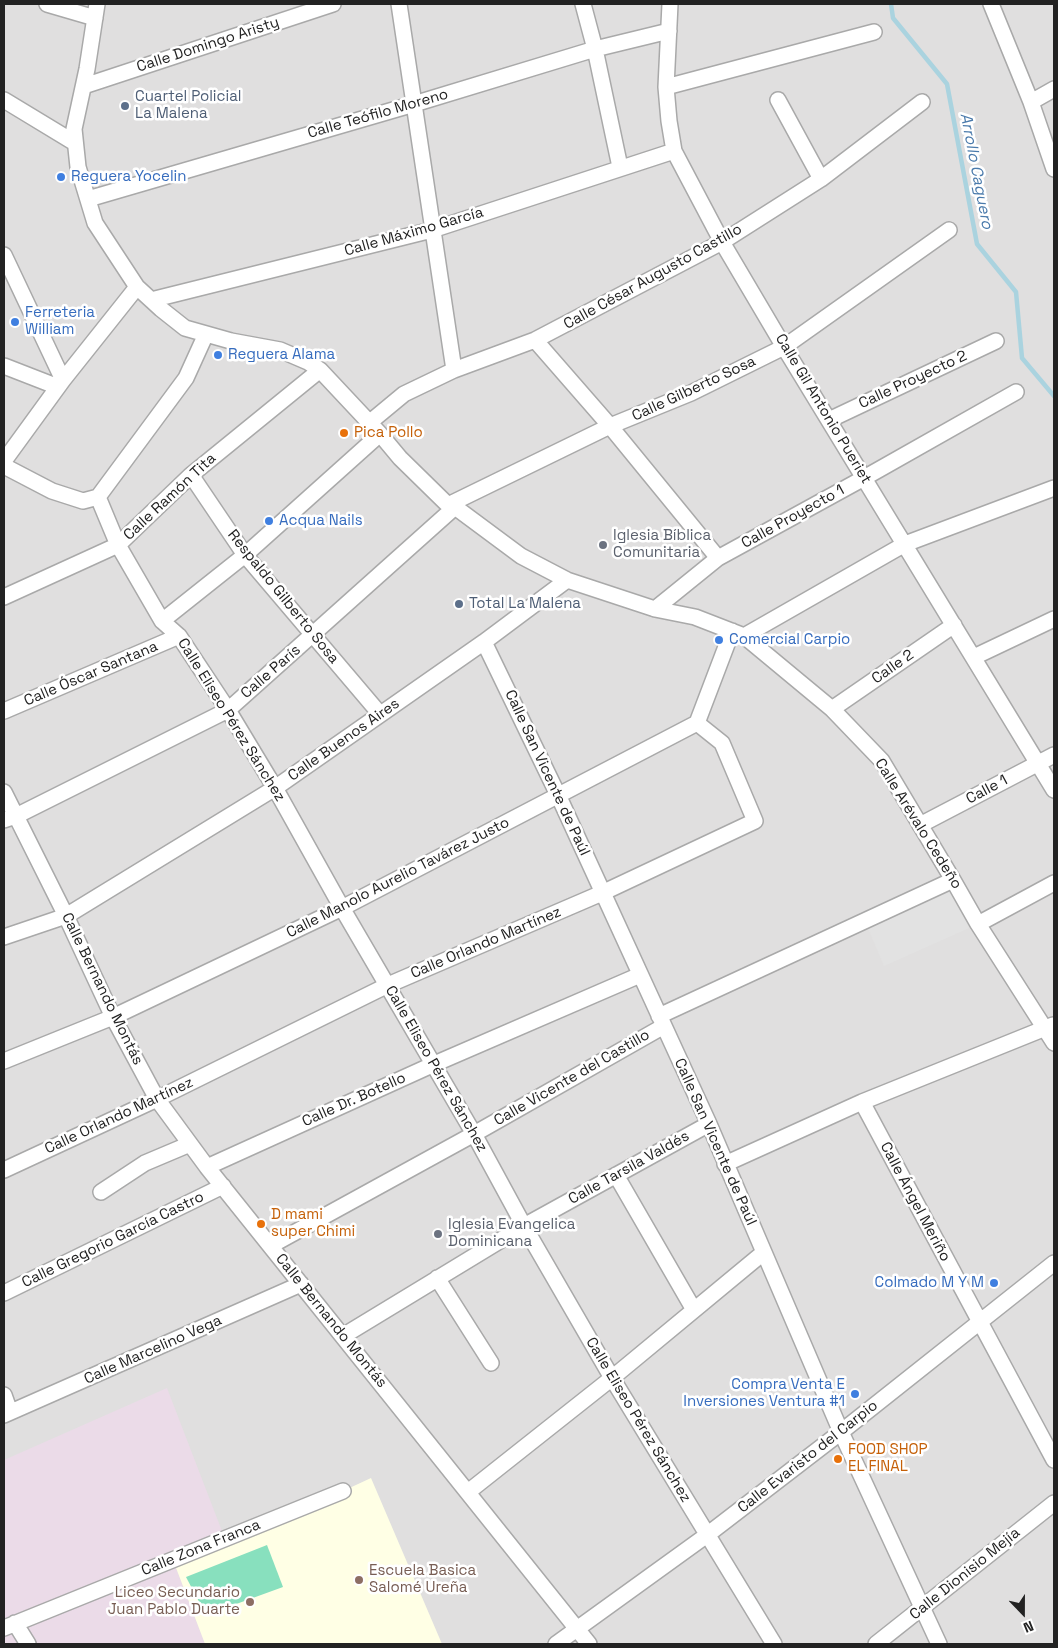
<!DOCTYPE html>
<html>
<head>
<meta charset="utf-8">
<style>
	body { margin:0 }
	#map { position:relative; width:1058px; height:1648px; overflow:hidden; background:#f2efe9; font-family:"Space Grotesk",sans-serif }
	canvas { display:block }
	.frame { position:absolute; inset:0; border:5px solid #222; pointer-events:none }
	.north { position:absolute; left:998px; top:1588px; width:50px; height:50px; -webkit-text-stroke:4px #fff; paint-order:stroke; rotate:158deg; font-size:14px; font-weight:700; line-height:20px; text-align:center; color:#222 }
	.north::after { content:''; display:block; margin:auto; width:18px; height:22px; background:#222; clip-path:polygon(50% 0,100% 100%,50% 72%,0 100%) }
</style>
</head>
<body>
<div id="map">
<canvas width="1058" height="1648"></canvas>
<div class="frame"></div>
<div class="north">N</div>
</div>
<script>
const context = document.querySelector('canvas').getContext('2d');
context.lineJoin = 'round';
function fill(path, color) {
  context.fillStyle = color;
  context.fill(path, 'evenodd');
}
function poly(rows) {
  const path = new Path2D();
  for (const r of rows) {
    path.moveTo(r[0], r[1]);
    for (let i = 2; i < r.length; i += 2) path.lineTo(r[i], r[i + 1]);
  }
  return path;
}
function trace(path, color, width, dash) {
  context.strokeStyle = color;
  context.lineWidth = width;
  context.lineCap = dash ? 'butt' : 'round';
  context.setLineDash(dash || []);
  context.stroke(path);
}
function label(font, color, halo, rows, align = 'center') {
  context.font = font + ' "Space Grotesk",sans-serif';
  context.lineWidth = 5;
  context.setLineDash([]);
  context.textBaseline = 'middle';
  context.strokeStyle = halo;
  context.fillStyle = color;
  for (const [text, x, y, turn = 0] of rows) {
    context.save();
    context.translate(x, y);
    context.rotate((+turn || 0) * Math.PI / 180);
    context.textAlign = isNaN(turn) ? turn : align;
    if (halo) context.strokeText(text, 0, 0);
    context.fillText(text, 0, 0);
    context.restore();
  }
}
fill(poly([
	[4,4,1054,4,1054,1644,4,1644]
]), '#e0dfdf');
fill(poly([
	[167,1388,225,1539,173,1560,205,1644,4,1644,4,1460]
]), '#ebdbe8');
fill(poly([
	[371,1478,442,1644,205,1644,173,1560,343,1491]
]), '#ffffe5');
fill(poly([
	[267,1545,283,1587,206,1615,186,1577]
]), '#88e0be');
fill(poly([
	[953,880,978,924,884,966,865,921]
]), '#e2e2e2');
trace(poly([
	[891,4,893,18,947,84,977,244,1016,292,1022,358,1054,396]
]), '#aad3df', 4.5);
const street = poly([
	[47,4,95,18],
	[97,4,87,69,74,129,78,167,95,223,137,287,161,309,185,328,231,341,280,350,308,362,320,370,380,434,400,458,448,505,455,507,521,556,567,580,655,609,695,617,744,636,832,709,882,761,953,880,978,924,1054,1043],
	[399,4,454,370],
	[583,4,595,49,620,167],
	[670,4,666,87,669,121,674,151,722,242,784,347,1054,790],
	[991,4,1031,102,1054,169],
	[84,86,333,4],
	[666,87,874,32],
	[4,100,75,143],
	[778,100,821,179],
	[1031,102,1054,89],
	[88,199,414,104,595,49,669,31],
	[4,255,63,380],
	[151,300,432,230,674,151],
	[535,340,610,426,718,558],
	[4,366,58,387],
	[829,420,996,341],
	[369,423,404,394,454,370,535,340,722,242,821,179,922,102],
	[4,461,63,380,137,287],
	[4,466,52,491,83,501,98,497,186,378,206,334],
	[191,475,245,555,380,714],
	[98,497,118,545,162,621,179,636,228,710,275,788,342,908,474,1134,524,1226,612,1378,774,1644],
	[448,505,610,426,691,393,784,347,949,230],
	[4,597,118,545,191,475,320,370],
	[655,609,718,558,864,478,1016,392],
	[162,621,245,555,380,434],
	[744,636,905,544,1054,488],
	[484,642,559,797,709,1124,841,1432,939,1644],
	[974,657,1054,619],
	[832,709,954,625],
	[4,711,179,636],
	[4,792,66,916,113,1017,157,1099,207,1167,589,1644],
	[4,820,16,816,228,710,455,507],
	[920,825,1054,755],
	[978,924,1054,883],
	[4,937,66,916,275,788,484,642,567,580],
	[659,1016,953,880],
	[4,1061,113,1017,342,908,697,723,732,631],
	[862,1102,1054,1460],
	[725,1164,862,1102,1053,1025],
	[207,1167,432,1065,640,975],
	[4,1170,157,1099,388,985,602,893,755,821,722,743,697,723],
	[616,1175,694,1310],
	[101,1192,145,1163,190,1144],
	[270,1246,474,1134,664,1026],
	[437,1278,491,1363],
	[4,1293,223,1186],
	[343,1336,524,1226,709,1124],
	[4,1395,10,1412],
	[4,1415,301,1284],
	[468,1492,612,1378,763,1253],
	[15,1623,28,1644],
	[4,1628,343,1491],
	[556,1644,707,1535,841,1432,1054,1263],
	[876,1644,1054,1503]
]);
trace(street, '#a9a9a9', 18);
trace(street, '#fff', 15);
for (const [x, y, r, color] of [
	[125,106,5,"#5c6f8a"],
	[61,177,5,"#3f7fe0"],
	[15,322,5,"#3f7fe0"],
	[218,355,5,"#3f7fe0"],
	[344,433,5,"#e8710a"],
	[269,521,5,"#3f7fe0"],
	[603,545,5,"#6b7280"],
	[459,604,5,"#5c6f8a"],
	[719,640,5,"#3f7fe0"],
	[261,1224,5,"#e8710a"],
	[438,1234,5,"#6b7280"],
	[994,1283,5,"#3f7fe0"],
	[855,1394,5,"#3f7fe0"],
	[838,1459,5,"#e8710a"],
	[359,1580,5,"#8d6e63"],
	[250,1602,5,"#8d6e63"]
]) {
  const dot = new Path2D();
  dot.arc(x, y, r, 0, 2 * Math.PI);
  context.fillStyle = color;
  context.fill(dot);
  trace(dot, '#fff', 2);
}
label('15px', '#222', '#fff', [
	["Calle Domingo Aristy",208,45,-18],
	["Calle Teófilo Moreno",378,114,-16],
	["Calle Máximo García",414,232,-16],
	["Calle César Augusto Castillo",653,277,-29],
	["Calle Proyecto 2",913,380,-25],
	["Calle Gilberto Sosa",694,389,-25],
	["Calle Gil Antonio Pueriet",823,409,59],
	["Calle Ramón Tita",170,497,-43],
	["Calle Proyecto 1",793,517,-29],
	["Respaldo Gilberto Sosa",283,597,51],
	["Calle 2",893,667,-35],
	["Calle París",271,672,-41],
	["Calle Óscar Santana",91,674,-23],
	["Calle Eliseo Pérez Sánchez",231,720,58],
	["Calle Buenos Aires",344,740,-35],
	["Calle San Vicente de Paúl",547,773,65],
	["Calle 1",987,790,-28],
	["Calle Arévalo Cedeño",918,824,58],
	["Calle Manolo Aurelio Tavárez Justo",398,878,-27],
	["Calle Orlando Martínez",486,943,-23],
	["Calle Bernando Montás",102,989,64],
	["Calle Eliseo Pérez Sánchez",436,1069,60],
	["Calle Vicente del Castillo",572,1078,-30],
	["Calle Dr. Botello",354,1100,-24],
	["Calle Orlando Martínez",119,1116,-25],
	["Calle San Vicente de Paúl",715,1142,66],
	["Calle Tarsila Valdés",629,1168,-29],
	["Calle Ángel Meriño",915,1202,62],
	["Calle Gregorio García Castro",113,1240,-26],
	["Calle Bernando Montás",331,1321,51],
	["Calle Marcelino Vega",153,1350,-24],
	["Calle Eliseo Pérez Sánchez",638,1420,59],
	["Calle Evaristo del Carpio",808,1457,-38],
	["Calle Zona Franca",201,1548,-22],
	["Calle Dionisio Mejía",965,1574,-39]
]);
label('15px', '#4e5e75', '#fff', [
	["Cuartel Policial",135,97],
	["La Malena",135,114],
	["Total La Malena",469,604]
], 'left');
label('15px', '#366cbe', '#fff', [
	["Reguera Yocelin",71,177],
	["Ferreteria",25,313],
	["William",25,330],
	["Reguera Alama",228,355],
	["Acqua Nails",279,521],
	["Comercial Carpio",729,640],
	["Colmado M Y M",984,1283,"right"],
	["Compra Venta E",845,1385,"right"],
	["Inversiones Ventura #1",845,1402,"right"]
], 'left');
label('15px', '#c56008', '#fff', [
	["Pica Pollo",354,433],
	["D mami",271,1215],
	["super Chimi",271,1232],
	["FOOD SHOP",848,1450],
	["EL FINAL",848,1467]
], 'left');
label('15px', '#5b616d', '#fff', [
	["Iglesia Bíblica",613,536],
	["Comunitaria",613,553],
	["Iglesia Evangelica",448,1225],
	["Dominicana",448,1242]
], 'left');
label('15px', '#785e54', '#fff', [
	["Escuela Basica",369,1571],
	["Salomé Ureña",369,1588],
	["Liceo Secundario",240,1593,"right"],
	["Juan Pablo Duarte",240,1610,"right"]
], 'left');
label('italic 16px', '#4a7aab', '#fff', [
	["Arrollo Caguero",976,171,79]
]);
</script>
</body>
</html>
